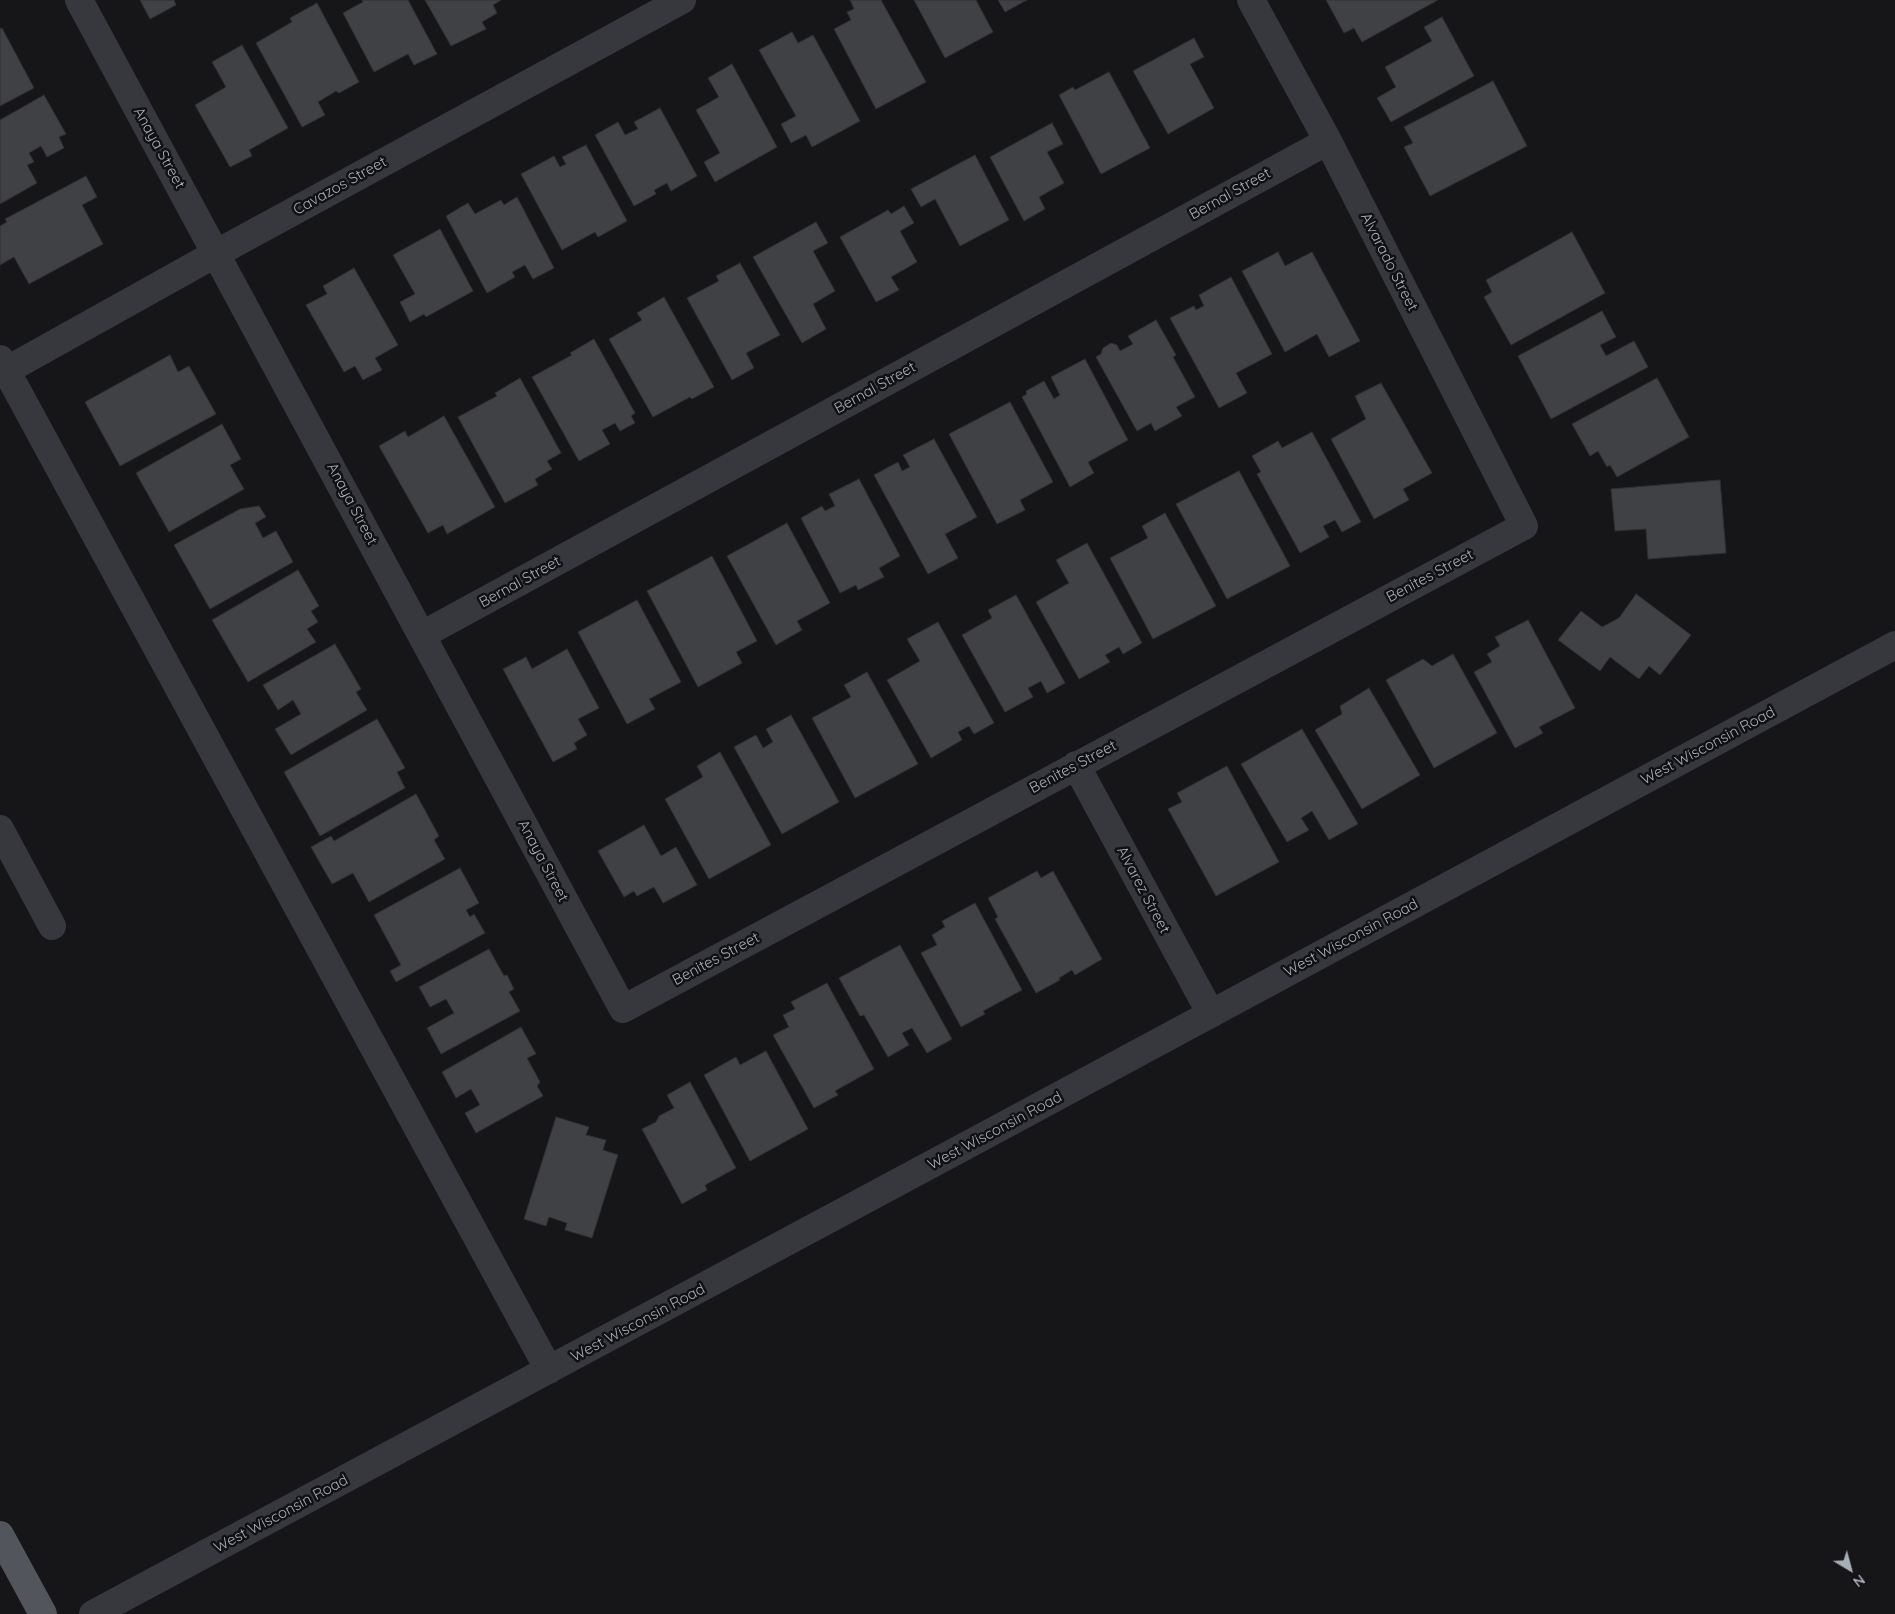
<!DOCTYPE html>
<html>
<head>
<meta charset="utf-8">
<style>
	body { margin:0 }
	#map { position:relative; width:1895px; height:1614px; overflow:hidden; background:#161618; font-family:Quicksand,sans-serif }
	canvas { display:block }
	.north { position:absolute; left:1825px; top:1544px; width:50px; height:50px; -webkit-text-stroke:4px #111113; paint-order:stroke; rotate:143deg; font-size:14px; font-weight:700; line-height:20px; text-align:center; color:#a8adb8 }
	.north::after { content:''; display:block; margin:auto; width:18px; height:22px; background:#a8adb8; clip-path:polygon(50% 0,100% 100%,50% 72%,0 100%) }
</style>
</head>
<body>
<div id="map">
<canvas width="1895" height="1614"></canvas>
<div class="north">N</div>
</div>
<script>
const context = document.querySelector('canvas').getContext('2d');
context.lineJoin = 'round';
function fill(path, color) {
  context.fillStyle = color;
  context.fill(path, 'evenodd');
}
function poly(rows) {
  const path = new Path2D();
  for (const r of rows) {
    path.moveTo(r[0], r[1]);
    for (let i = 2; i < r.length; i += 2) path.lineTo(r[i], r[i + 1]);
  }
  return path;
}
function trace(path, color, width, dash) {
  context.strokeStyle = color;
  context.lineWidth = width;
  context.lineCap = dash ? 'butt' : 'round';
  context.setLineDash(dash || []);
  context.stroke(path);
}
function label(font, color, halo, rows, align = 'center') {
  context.font = font + ' Quicksand,sans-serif';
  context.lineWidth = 5;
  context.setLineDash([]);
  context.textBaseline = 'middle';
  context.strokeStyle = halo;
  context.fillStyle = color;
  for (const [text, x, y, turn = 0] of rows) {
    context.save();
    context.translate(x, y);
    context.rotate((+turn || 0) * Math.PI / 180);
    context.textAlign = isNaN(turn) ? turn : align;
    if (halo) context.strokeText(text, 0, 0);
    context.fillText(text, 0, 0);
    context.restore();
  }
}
const building = poly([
	[140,0,174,0,176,5,150,19,140,0],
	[362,0,408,0,437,54,414,65,408,54,374,72,343,13,363,2,362,0],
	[425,0,501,0,493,5,497,13,482,22,486,29,451,46,425,0],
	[850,0,881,0,926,82,876,109,834,29,851,20,847,12,854,9,850,0],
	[914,0,976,0,993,32,945,58,914,0],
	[998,0,1027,0,1005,12,998,0],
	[1326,0,1438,0,1362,42,1354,28,1344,33,1326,0],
	[317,3,359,82,339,93,336,91,318,102,325,115,302,127,256,43,292,22,290,18,317,3],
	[1442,17,1474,76,1391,122,1377,98,1396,87,1385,67,1432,41,1424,27,1442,17],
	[2,28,34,88,0,106,0,29,2,28],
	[792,32,798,43,813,35,860,121,812,147,806,135,791,143,781,124,796,116,759,50,792,32],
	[1194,38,1204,57,1190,64,1214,108,1168,134,1133,71,1194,38],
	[242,45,288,128,249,150,252,156,230,167,195,105,226,87,212,62,242,45],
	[732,64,777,147,715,182,704,162,720,153,696,110,719,97,708,78,732,64],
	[1109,72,1150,148,1101,174,1059,95,1073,87,1075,90,1109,72],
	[1493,81,1527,146,1430,196,1404,147,1413,143,1404,127,1493,81],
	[44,95,66,134,59,137,64,148,47,157,41,146,29,153,34,162,27,165,37,183,0,204,0,120,44,95],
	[660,108,697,176,671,191,667,183,654,190,656,194,634,206,595,135,618,122,625,135,638,129,634,122,660,108],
	[1052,123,1063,144,1047,152,1064,183,1039,197,1045,209,1024,221,990,157,1052,123],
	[586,145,627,221,598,237,595,232,562,250,521,174,554,156,560,167,566,164,562,157,586,145],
	[975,155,1009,220,960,246,935,199,921,207,911,189,975,155],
	[86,176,97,197,82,205,103,244,29,284,14,257,0,265,0,226,7,222,5,219,86,176],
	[517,197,554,268,533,279,525,265,512,272,515,277,487,293,446,216,468,203,475,214,501,200,504,205,517,197],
	[904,206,914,223,900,231,917,262,891,277,899,290,876,302,840,237,888,210,891,214,904,206],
	[816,222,828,243,813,251,835,291,813,304,826,329,802,343,753,257,816,222],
	[440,229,473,291,426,317,424,314,410,322,400,302,415,294,393,255,440,229],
	[1572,232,1605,293,1511,345,1484,297,1492,292,1486,280,1572,232],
	[1278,252,1285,266,1312,252,1360,341,1329,357,1317,334,1285,352,1242,271,1278,252],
	[740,263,780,335,746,353,754,368,732,380,687,298,719,281,716,276,740,263],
	[354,268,398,345,375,358,382,370,363,380,355,366,344,372,306,305,327,294,323,286,354,268],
	[1231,277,1272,354,1236,373,1247,393,1219,408,1170,318,1194,306,1196,310,1204,306,1199,295,1231,277],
	[664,297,714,387,692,399,690,397,653,417,609,339,642,320,637,313,664,297],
	[1602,311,1616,337,1600,345,1606,356,1634,341,1648,367,1551,419,1518,356,1602,311],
	[1156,320,1176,355,1173,357,1195,397,1176,407,1182,416,1155,431,1151,423,1137,431,1096,357,1101,354,1103,348,1111,343,1117,345,1120,351,1133,344,1128,336,1156,320],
	[594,339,635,413,631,416,635,423,620,431,615,423,602,430,610,444,579,461,532,377,572,355,570,353,594,339],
	[170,355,178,372,189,366,216,414,120,466,85,402,170,355],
	[1085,359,1128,440,1088,462,1094,473,1070,487,1022,397,1027,394,1026,391,1044,381,1054,399,1060,395,1051,377,1085,359],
	[520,378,561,453,547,461,552,469,535,479,538,485,505,503,458,417,497,396,495,393,520,378],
	[1657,378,1689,437,1617,477,1610,465,1607,467,1598,451,1590,456,1572,424,1657,378],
	[1381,383,1432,473,1403,489,1409,500,1374,519,1331,439,1366,419,1355,396,1381,383],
	[1010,402,1053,482,1020,500,1025,510,997,524,949,434,1010,402],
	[444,416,495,507,447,534,443,525,428,533,379,446,405,431,408,437,444,416],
	[222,424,241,459,230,465,244,489,169,532,136,473,222,424],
	[1312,432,1361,522,1342,532,1335,520,1323,526,1329,537,1300,553,1257,474,1261,472,1252,456,1278,441,1282,448,1312,432],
	[934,439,977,517,945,534,958,558,928,574,874,475,898,462,902,471,910,467,903,455,934,439],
	[1239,471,1290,566,1227,599,1176,504,1239,471],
	[859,479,900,556,879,568,884,577,858,590,856,585,840,593,801,518,822,506,825,511,835,506,829,494,859,479],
	[1720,480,1726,553,1648,559,1646,529,1615,531,1611,489,1720,480],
	[259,506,266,517,255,523,263,538,276,531,293,562,210,609,174,545,240,509,259,506],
	[1165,513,1216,606,1153,639,1110,558,1148,538,1142,526,1165,513],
	[787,523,830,603,797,621,802,630,776,645,727,556,787,523],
	[1087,543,1142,643,1123,654,1119,647,1105,655,1110,662,1079,679,1036,602,1069,583,1056,560,1087,543],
	[712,556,757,641,736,652,742,663,698,687,647,591,712,556],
	[298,570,319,606,311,611,318,622,307,629,316,642,248,682,212,620,298,570],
	[1636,594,1691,635,1660,675,1649,666,1639,679,1610,657,1600,671,1558,640,1581,611,1602,627,1619,618,1636,594],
	[1016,595,1065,683,1047,693,1041,681,1028,688,1033,697,1005,712,962,635,992,618,988,610,1016,595],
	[637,600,681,682,649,699,655,709,627,724,578,632,637,600],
	[1528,620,1575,708,1539,727,1543,733,1515,748,1474,672,1492,662,1487,654,1500,646,1495,637,1528,620],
	[938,622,994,723,974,734,969,726,958,732,962,740,931,758,887,680,920,661,907,639,938,622],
	[335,644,361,689,356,692,367,710,291,755,275,729,301,714,293,700,278,710,263,685,335,644],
	[567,649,599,708,578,719,587,735,574,743,577,749,553,762,503,669,526,657,532,669,567,649],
	[1453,654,1497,733,1434,768,1386,680,1423,659,1432,666,1453,654],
	[867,672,918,764,855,798,812,718,851,697,844,685,867,672],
	[1369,688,1420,775,1362,809,1315,730,1342,714,1340,706,1369,688],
	[791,715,839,802,782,834,734,747,756,735,763,748,773,742,766,729,791,715],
	[377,719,405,768,397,772,405,788,320,836,284,772,377,719],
	[1302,729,1358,824,1329,840,1312,811,1301,818,1309,830,1287,842,1241,764,1302,729],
	[720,752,771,845,709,879,665,799,703,777,697,766,720,752],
	[1227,766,1279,862,1216,896,1168,809,1182,802,1177,793,1227,766],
	[416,794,439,836,434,840,445,859,369,902,353,873,332,884,311,847,331,836,334,841,416,794],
	[644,825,661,856,676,847,697,885,663,903,654,887,637,896,634,891,624,897,598,851,644,825],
	[460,868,479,903,466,910,470,917,474,914,485,933,396,982,390,971,401,965,374,915,460,868],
	[1037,871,1041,878,1053,871,1102,959,1075,975,1072,970,1059,978,1060,980,1036,993,995,919,998,917,988,898,1037,871],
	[975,903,1022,990,983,1011,985,1014,961,1027,921,953,937,945,932,935,945,927,942,921,975,903],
	[900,945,952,1039,927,1053,912,1028,902,1033,909,1045,888,1057,864,1015,860,1016,839,978,900,945],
	[489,949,504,976,507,975,514,989,509,992,520,1011,441,1054,427,1028,454,1013,446,999,430,1007,419,987,489,949],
	[827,983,874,1069,835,1091,838,1095,814,1108,773,1035,789,1027,783,1015,795,1009,791,1002,827,983],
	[521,1027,536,1054,527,1058,540,1082,537,1086,543,1096,476,1133,465,1113,480,1105,471,1089,456,1098,442,1072,521,1027],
	[766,1051,808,1129,750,1161,704,1075,736,1057,740,1065,766,1051],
	[690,1082,736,1168,705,1185,707,1190,682,1204,642,1129,656,1122,659,1116,674,1108,667,1095,690,1082],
	[556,1117,589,1127,586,1135,606,1140,603,1150,618,1155,592,1238,565,1230,567,1223,549,1217,546,1226,524,1219,556,1117]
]);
fill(building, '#404145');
trace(building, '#303034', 1);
trace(poly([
	[79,0,623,1009,1524,526,1328,141,1251,0],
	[0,359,549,1370],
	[0,374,217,253,682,0],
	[422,635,1328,141],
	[1076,765,1211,1014],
	[0,829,52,926],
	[93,1614,971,1143,1895,645]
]), '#37383d', 28);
trace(poly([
	[0,1535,43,1614]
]), '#53555c', 28);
label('15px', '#a8adb8', '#111113', [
	["Anaya Street",159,148,61],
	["Cavazos Street",340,186,-29],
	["Bernal Street",1230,194,-29],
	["Alvarado Street",1389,262,63],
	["Bernal Street",875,388,-29],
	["Anaya Street",352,504,62],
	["Benites Street",1430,576,-28],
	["Bernal Street",520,582,-29],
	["West Wisconsin Road",1708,746,-28],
	["Benites Street",1073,767,-28],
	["Anaya Street",543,861,62],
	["Alvarez Street",1143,890,62],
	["West Wisconsin Road",1351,938,-28],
	["Benites Street",716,959,-28],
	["West Wisconsin Road",995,1131,-28],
	["West Wisconsin Road",638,1323,-28],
	["West Wisconsin Road",281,1514,-28]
]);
</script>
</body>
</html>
